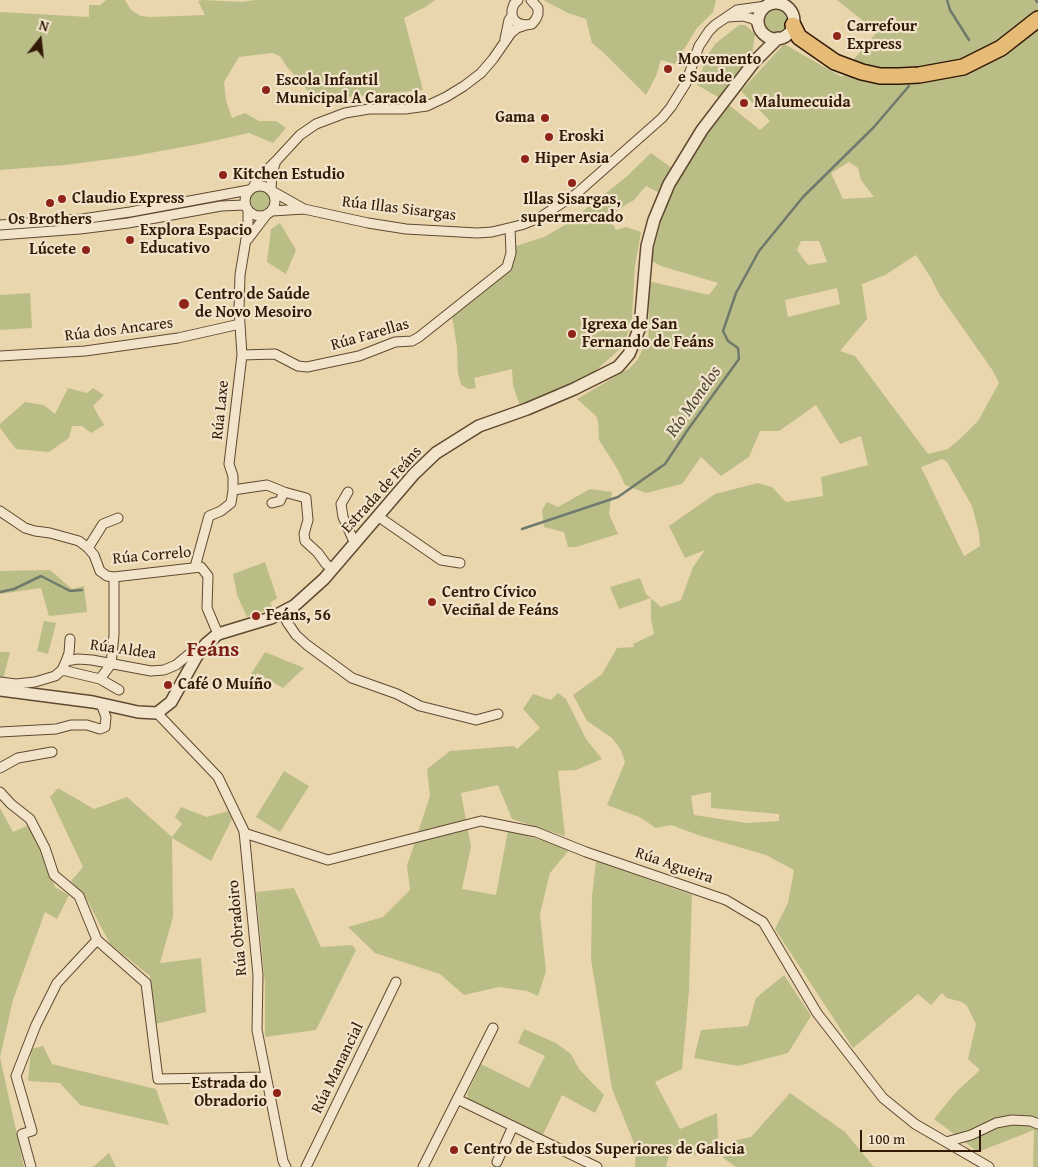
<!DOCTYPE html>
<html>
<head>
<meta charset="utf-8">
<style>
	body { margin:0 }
	#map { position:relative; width:1038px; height:1167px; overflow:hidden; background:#ead6ad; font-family:"Gentium Book Plus",serif }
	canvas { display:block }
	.north { position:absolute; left:15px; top:15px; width:50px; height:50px; -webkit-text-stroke:4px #f1e4ca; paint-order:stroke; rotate:16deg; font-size:14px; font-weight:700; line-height:20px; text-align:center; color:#321a07 }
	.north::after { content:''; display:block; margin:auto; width:18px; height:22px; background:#321a07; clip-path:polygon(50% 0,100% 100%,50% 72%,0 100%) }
	.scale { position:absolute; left:860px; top:1130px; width:121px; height:22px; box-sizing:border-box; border:2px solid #321a07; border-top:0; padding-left:6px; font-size:15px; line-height:18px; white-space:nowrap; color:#321a07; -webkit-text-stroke:4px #f1e4ca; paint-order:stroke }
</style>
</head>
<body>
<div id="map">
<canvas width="1038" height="1167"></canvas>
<div class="north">N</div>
<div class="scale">100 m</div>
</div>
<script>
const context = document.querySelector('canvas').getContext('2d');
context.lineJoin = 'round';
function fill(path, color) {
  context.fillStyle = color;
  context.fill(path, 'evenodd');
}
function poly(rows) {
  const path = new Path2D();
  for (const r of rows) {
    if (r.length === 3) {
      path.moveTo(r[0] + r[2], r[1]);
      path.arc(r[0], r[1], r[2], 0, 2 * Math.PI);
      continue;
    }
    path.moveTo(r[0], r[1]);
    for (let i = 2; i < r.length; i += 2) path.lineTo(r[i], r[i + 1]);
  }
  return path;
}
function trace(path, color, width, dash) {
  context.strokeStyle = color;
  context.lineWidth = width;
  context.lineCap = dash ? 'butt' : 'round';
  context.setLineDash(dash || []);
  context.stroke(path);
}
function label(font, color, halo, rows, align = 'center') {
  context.font = font + ' "Gentium Book Plus",serif';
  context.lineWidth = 4.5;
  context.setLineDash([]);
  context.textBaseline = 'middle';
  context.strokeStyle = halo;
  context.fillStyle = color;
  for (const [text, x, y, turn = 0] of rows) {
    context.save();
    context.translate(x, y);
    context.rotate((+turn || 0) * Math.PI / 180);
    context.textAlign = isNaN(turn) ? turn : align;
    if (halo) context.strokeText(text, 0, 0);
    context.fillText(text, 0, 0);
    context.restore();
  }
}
fill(poly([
	[106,0,125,0,131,10,141,16,150,17,205,15,198,1,203,0,242,2,255,0,435,0,427,6,404,18,423,90,338,98,327,94,319,95,315,99,287,67,280,56,272,53,239,57,224,82,226,101,232,118,245,113,259,121,276,121,286,128,273,143,249,133,204,143,134,156,65,165,0,170,0,12,89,17,89,5,100,5],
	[543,0,716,0,713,12,697,28,675,64,661,60,656,76,646,95,603,52,592,43,586,19,568,13],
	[837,0,1038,0,1038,1167,1033,1167,1034,1130,978,1152,934,1119,956,1092,980,1070,968,1059,976,1024,967,1006,962,1002,947,998,942,993,931,1005,918,994,853,1048,775,929,788,903,794,870,766,855,701,836,671,825,656,828,639,817,607,805,625,762,621,750,612,738,587,721,573,695,602,674,617,648,634,647,633,644,654,634,651,620,651,598,619,609,610,587,640,578,646,594,661,607,681,600,693,567,705,550,685,558,669,526,715,494,758,483,772,487,786,502,823,496,821,477,868,465,861,436,840,444,816,405,779,431,760,431,749,457,721,476,701,457,682,484,646,493,625,485,618,470,599,440,598,421,596,416,577,399,630,368,638,359,648,338,649,327,648,281,709,295,718,283,661,266,650,260,664,212,683,170,700,143,729,105,760,130,770,121,741,91,784,44,842,77,853,60,877,32],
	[849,162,858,168,861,180,874,197,843,199,831,173],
	[801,241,819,241,827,262,808,265,797,250],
	[916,255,931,278,939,294,993,371,999,383,978,421,962,437,948,449,928,454,855,356,840,351,867,319,862,284,885,275],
	[837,288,840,304,788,317,785,300],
	[942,459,947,462,972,506,979,533,980,546,964,556,921,467],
	[711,792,711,808,779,814,779,821,747,823,694,815,691,796],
	[776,21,12],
	[739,25,745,25,755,34,752,54,720,98,697,85,706,58,715,44],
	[651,153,672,168,660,193,646,186,634,200,627,204,609,217,616,230,626,227,641,232,635,266,632,318,628,333,622,347,592,374,520,406,513,386,512,369,474,378,476,388,468,389,461,385,458,373,457,347,452,316,508,269,513,247,544,237,568,223,625,178],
	[260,200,11],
	[280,223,296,250,286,274,267,262,271,229],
	[30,293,32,328,0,330,0,295],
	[68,388,87,393,93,388,104,395,93,406,104,425,91,433,82,426,72,426,69,438,49,452,16,449,0,428,0,424,25,402,44,405,55,414],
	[590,489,612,492,609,514,618,534,576,547,568,547,564,532,544,527,542,510,547,502,558,507],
	[265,562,277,598,270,603,273,608,247,617,237,595,233,574],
	[50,570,72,589,84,586,87,612,49,616,41,588,0,594,0,571],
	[44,621,56,623,48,654,37,651],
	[0,652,10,652,3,679,0,679],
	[265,652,304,668,283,688,257,673,255,677,251,674],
	[558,693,566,699,586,739,602,759,576,770,558,771,565,836,512,819,498,785,461,793,471,847,462,889,496,895,508,830,570,849,550,873,540,914,546,971,538,996,527,991,499,987,464,995,440,974,375,953,348,927,383,917,410,890,407,866,430,796,427,769,450,751,514,746,517,749,540,728,523,709,533,694,551,700],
	[284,771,309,786,280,832,256,817],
	[58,788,94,809,127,797,172,837,182,824,175,817,181,807,207,817,228,811,232,819,211,861,172,838,173,917,160,963,201,958,206,1012,155,1024,150,976,110,944,86,898,71,881,83,867,50,797],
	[0,808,13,832,29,825,41,849,55,887,69,895,57,919,45,912,13,1000,0,1057,24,1167,0,1167],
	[596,861,692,895,689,991,682,1069,655,1082,680,1129,717,1113,719,1157,670,1152,666,1167,635,1167,636,1148,612,1089,591,959,592,897],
	[294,888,321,947,352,945,356,950,316,1030,265,1037,265,984,256,892],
	[784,975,811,1016,788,1053,738,1066,694,1058,701,1030,748,1026,756,998],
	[524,1029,556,1043,571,1054,579,1069,604,1095,595,1113,562,1095,542,1137,468,1100,467,1094,481,1064,529,1088,545,1056,518,1043],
	[43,1046,52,1064,156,1089,169,1125,80,1105,60,1083,28,1081,31,1049],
	[790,1093,845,1132,874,1167,736,1167,722,1157,732,1141,751,1137],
	[109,1153,116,1167,93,1167]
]), '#bbbd87');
trace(poly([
	[947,0,950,10,969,40],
	[1036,0,1037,2],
	[522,529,618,497,665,464,689,428,739,359,738,348,728,341,723,331,736,293,759,251,803,197,874,127,909,86],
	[0,592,14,589,41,576,70,591,82,590]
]), '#6f796c', 2.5);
const minor = poly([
	[518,0,514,4,512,10,512,16,515,21,520,24,526,25,532,24,536,19,538,14,538,8,531,0],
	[728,17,743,16,753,19,758,23],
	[505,39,509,20,512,16],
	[260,201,15],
	[253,187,259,178,276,161,300,135,316,124,345,113,369,109,405,109,427,106,446,97,464,86,481,73,493,59,511,33,517,28,526,25],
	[271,190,272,172,275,164],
	[272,191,304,209,368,223,406,229,477,233,492,232,521,225,539,218,576,194,662,118,671,107,686,83,699,46,709,31,715,25,737,10,766,6],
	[272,211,304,209],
	[0,225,82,219,130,212,249,190],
	[0,235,80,229,128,223,221,206,245,205],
	[248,239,267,214],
	[242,355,275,354,298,366,307,367,359,356,395,342,412,341,419,337,507,267,511,253,510,228],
	[0,356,85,351,178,338,240,324],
	[233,490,267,485,284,492,306,498,308,520,304,534,305,541,318,553,326,564,332,569],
	[348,492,341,504,343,517,355,544],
	[272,503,280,501,284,492],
	[0,511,25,528,35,531,50,533,79,541,88,548,94,555,100,571,107,576,114,577,201,567,208,576,207,608,218,634],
	[379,517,441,560,460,563],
	[88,548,103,524,118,518],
	[195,567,209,516,221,511,231,503,233,490,233,476,229,464,242,355,239,309,240,275,248,227,248,210],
	[283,613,287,622,296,635,307,645,352,678,397,694,420,706,476,720,498,714],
	[66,661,78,659,92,660,151,671,164,670,176,665,194,650,199,652],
	[62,670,100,679,119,690],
	[100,679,111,664,114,635,114,577],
	[0,682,16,684,35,682,55,676,62,670,66,661,69,653,70,639],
	[157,713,218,777,244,831,258,975,257,1030,283,1161,286,1167],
	[0,732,56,729,71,725,87,725,100,729,105,727,106,717,101,704],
	[0,768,18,758,52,752],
	[0,792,11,804,30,819,45,848,54,875,79,896,97,940,146,983,158,1079,265,1077],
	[244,833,328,860,481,821,536,832,586,852,726,900,763,922,817,1013,883,1098,915,1124,989,1167],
	[457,1099,597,1167],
	[946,1142,971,1135,996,1123,1012,1120,1031,1121,1038,1124],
	[497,1162,513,1126],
	[31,1167,22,1134,32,1131,16,1076,36,1025,57,983,97,940],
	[306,1167,396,982],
	[423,1167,493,1028]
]);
const tertiary = poly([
	[776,21,18],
	[0,690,93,702,138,712,157,713,171,702,199,652,206,644,218,634,271,618,294,606,324,579,414,474,436,453,479,426,527,409,574,389,618,367,629,354,640,327,647,246,654,220,669,184,702,130,754,62,778,38]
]);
const primary = poly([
	[793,25,799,37,835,62,862,72,880,76,899,76,919,75,963,67,1001,48,1038,19]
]);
trace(minor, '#604930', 11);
trace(tertiary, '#604930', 14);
trace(primary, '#321a07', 18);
trace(minor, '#f1e4ca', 9);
trace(tertiary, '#f1e4ca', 11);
trace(primary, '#e5bb76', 15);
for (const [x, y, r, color] of [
	[837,36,5,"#8f2418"],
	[668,69,5,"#8f2418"],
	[266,90,5,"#8f2418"],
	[744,103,5,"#8f2418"],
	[545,118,5,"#8f2418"],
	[549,137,5,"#8f2418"],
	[525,159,5,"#8f2418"],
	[223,175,5,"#8f2418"],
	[572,183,5,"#8f2418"],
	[62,199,5,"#8f2418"],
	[50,203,5,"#8f2418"],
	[130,240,5,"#8f2418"],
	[86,250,5,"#8f2418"],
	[184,304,6,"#8f2418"],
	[572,334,5,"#8f2418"],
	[432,602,5,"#8f2418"],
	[256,616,5,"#8f2418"],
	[168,685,5,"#8f2418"],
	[277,1093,5,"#8f2418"],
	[454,1150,5,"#8f2418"]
]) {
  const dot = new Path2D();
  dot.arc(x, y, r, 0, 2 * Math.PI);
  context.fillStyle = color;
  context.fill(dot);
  trace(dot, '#f1e4ca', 2);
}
label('bold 16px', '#321a07', '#f1e4ca', [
	["Carrefour",847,27],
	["Express",847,45],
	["Movemento",678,60],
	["e Saude",678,78],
	["Escola Infantil",276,81],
	["Municipal A Caracola",276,99],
	["Malumecuida",754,103],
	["Gama",535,118,"right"],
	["Eroski",559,137],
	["Hiper Asia",535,159],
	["Kitchen Estudio",233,175],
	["Claudio Express",72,199],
	["Illas Sisargas,",572,200,"center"],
	["supermercado",572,218,"center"],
	["Os Brothers",50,220,"center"],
	["Explora Espacio",140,231],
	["Educativo",140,249],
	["Lúcete",76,250,"right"],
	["Centro de Saúde",195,295],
	["de Novo Mesoiro",195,313],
	["Igrexa de San",582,325],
	["Fernando de Feáns",582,343],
	["Centro Cívico",442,593],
	["Veciñal de Feáns",442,611],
	["Feáns, 56",266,616],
	["Café O Muíño",178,685],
	["Estrada do",267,1084,"right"],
	["Obradorio",267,1102,"right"],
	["Centro de Estudos Superiores de Galicia",464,1150]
], 'left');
label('16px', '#321a07', '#f1e4ca', [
	["Rúa Illas Sisargas",399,209,7],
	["Rúa dos Ancares",119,330,-7],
	["Rúa Farellas",370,335,-16],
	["Rúa Laxe",221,410,-84],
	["Estrada de Feáns",382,490,-48],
	["Rúa Correlo",152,556,-5],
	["Rúa Aldea",123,650,8],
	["Rúa Agueira",674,866,19],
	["Rúa Obradoiro",238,928,-95],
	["Rúa Manancial",338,1068,-64]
]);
label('italic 18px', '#514939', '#f1e4ca', [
	["Río Monelos",694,402,-55]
]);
label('bold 21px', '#7a1f14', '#f1e4ca', [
	["Feáns",213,651]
]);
</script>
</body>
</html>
